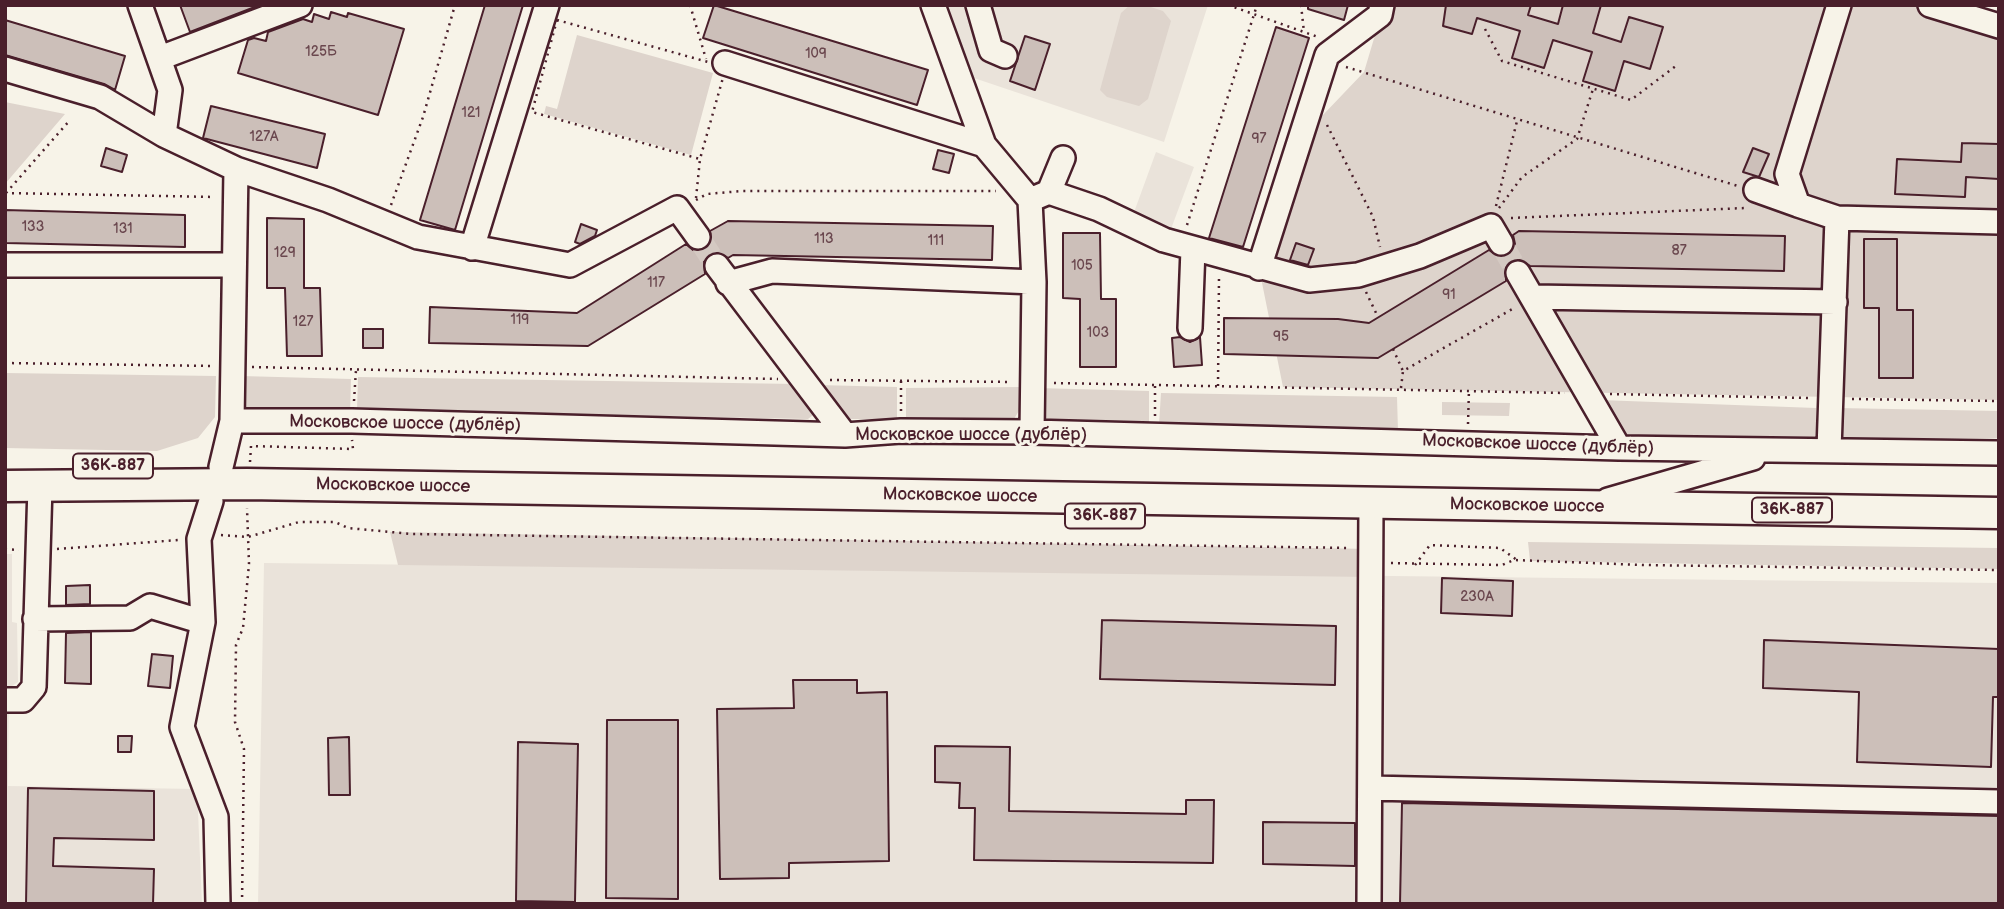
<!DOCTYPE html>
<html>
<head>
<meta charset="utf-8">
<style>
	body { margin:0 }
	#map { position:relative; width:2004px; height:909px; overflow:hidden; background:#f7f3e8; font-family:"Balsamiq Sans",sans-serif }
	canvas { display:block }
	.frame { position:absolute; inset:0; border:7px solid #4a1f2b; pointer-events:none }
</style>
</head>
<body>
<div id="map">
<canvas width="2004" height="909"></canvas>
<div class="frame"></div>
</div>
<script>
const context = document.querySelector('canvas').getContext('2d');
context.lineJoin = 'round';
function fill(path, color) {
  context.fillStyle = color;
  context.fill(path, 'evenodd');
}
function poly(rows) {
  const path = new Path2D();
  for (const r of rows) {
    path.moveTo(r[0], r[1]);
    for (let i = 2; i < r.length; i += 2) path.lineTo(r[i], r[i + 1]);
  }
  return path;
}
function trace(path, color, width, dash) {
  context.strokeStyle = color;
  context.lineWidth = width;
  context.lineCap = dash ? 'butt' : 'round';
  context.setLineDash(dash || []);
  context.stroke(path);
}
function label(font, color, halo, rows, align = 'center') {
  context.font = font + ' "Balsamiq Sans",sans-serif';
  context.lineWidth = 6;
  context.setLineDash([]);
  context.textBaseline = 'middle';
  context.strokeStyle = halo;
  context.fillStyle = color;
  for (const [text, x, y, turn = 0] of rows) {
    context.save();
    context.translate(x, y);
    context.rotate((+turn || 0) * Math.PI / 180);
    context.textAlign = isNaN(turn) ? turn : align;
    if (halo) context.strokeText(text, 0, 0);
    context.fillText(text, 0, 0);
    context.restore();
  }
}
fill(poly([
	[943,5,1208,5,1164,142,968,76],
	[1156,152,1194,167,1171,229,1133,215],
	[5,554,12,554,12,622,17,623,18,682,9,688,8,786,197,789,202,904,8,904,7,846,5,904],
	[264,563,1999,583,1999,904,258,904]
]), '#eae3da');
fill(poly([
	[1130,5,1145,5,1163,11,1171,21,1148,99,1139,106,1107,97,1100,90,1121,13],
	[1384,5,1931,5,1999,26,1999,400,1283,387,1259,268,1301,138,1364,72],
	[577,35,713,73,691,155,544,114,546,106,557,109],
	[5,102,65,114,5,184],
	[5,373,216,376,215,417,198,438,157,451,5,448],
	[241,376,351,379,350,413,240,409],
	[358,377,795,384,814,410,813,415,808,419,357,410],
	[818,385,897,387,897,419,848,419],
	[1020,387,1020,409,1014,419,1004,424,906,420,906,388],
	[1037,388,1149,391,1149,425,1050,423,1041,416],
	[1161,393,1397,397,1398,431,1159,425],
	[1600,400,1816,408,1816,440,1628,437],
	[1442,402,1510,403,1509,416,1442,415],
	[1838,408,1999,411,1999,438,1840,439],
	[390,532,1371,549,1371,577,398,565],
	[1528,542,1999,548,1999,569,1530,561]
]), '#ded4cc');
const building = poly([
	[180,5,260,5,190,32,180,5],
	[485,5,523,5,455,230,420,220,485,5],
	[714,5,928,70,917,105,703,38,714,5],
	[1308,5,1348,5,1344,20,1308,9,1308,5],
	[1446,5,1531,5,1528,15,1558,24,1563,5,1601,5,1593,33,1621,42,1629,17,1663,27,1650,69,1624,61,1615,91,1583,81,1592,52,1553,40,1544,68,1512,58,1520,31,1477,18,1472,34,1443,26,1446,5],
	[331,12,347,17,348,13,404,29,378,115,238,73,248,40,254,38,266,41,268,32,303,19,312,22,314,14,329,19,331,12],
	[5,20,125,56,115,90,104,84,5,55,5,20],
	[1276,27,1309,38,1243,247,1209,238,1276,27],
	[1025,36,1050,44,1035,90,1010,81,1025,36],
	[211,106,325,134,317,168,203,138,211,106],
	[1962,143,1999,144,1999,179,1966,177,1965,197,1895,194,1897,159,1961,162,1962,143],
	[106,148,127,155,122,172,101,166,106,148],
	[1753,148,1769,154,1759,177,1743,172,1753,148],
	[938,150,954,154,949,173,933,169,938,150],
	[5,210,185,215,185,247,5,243,5,210],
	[267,218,304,219,304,288,320,288,322,356,287,356,285,288,267,288,267,218],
	[728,221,993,226,992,260,733,255,728,258,715,252,704,260,705,274,588,346,429,343,430,307,577,313,686,244,693,250,706,249,711,242,710,231,728,221],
	[581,224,597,230,595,236,580,244,575,242,581,224],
	[1519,231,1785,236,1784,271,1530,266,1517,259,1506,267,1506,281,1378,358,1224,354,1224,318,1338,319,1369,323,1489,250,1500,257,1509,255,1515,244,1513,235,1519,231],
	[1063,233,1100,233,1101,299,1116,299,1116,367,1080,367,1080,299,1063,298,1063,233],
	[1864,239,1897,239,1897,310,1913,310,1913,378,1879,378,1879,308,1864,308,1864,239],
	[1296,243,1314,249,1308,265,1290,260,1296,243],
	[363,329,383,329,383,348,363,348,363,329],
	[1180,337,1190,342,1200,337,1202,365,1174,367,1172,338,1180,337],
	[1442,578,1513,581,1512,616,1441,613,1442,578],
	[90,585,90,604,66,605,66,586,90,585],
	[1102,620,1336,626,1335,685,1100,679,1102,620],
	[91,632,91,684,65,683,66,633,91,632],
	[1764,640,1999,649,1999,697,1993,697,1991,767,1857,762,1859,692,1763,688,1764,640],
	[152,654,173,656,170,688,148,686,152,654],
	[793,680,857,680,857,693,887,692,889,861,789,863,789,878,720,879,717,709,794,708,793,680],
	[607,720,678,720,678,899,606,898,607,720],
	[118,736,132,736,131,752,118,752,118,736],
	[349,737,350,795,329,795,328,738,349,737],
	[518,742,578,744,575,902,516,901,518,742],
	[935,746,1010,747,1009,811,1186,814,1186,800,1214,800,1213,863,974,860,975,808,959,808,960,783,935,782,935,746],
	[28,788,154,791,154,840,54,838,53,866,154,869,153,904,26,904,28,788],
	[1402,803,1999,816,1999,904,1400,904,1402,803],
	[1263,822,1355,823,1355,866,1263,864,1263,822]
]);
fill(building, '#ccbfb9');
trace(building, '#4a1f2b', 2);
trace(poly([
	[698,237,717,266],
	[1501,243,1518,273]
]), '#d4c9c2', 23, [23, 11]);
const minor = poly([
	[140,5,170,90,164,135,236,169,232,421,221,467],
	[933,5,984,145,1030,200,1034,282,1032,432],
	[978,5,991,50,1005,56],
	[1839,5,1787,174,1798,205,1837,218,1999,222],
	[1930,5,1999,26],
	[160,58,300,5],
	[725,63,984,145],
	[5,69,100,97,164,135],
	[236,169,328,200,418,237,570,265,677,208,698,237],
	[1756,190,1798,205],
	[1049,192,1063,158],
	[1030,200,1049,192,1099,209,1164,240,1309,280,1358,275,1420,256,1491,226,1501,243],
	[472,248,547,5],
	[5,265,234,265],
	[717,266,845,435],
	[1259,268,1327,55,1380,15,1382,5],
	[1518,273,1619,448],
	[728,283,772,271,1034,282],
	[1533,297,1835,302],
	[1190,328,1193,249],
	[232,421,352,421,845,435,901,431,1032,432,1619,448,1999,453],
	[1829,450,1837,218],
	[1608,500,1753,458],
	[211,501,199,539,203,622,182,727,216,817,218,904],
	[35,619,130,618,150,606,203,622],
	[5,700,23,700,34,687,40,486],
	[1370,788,1999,802],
	[1369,904,1371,503]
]);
const major = poly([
	[5,486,247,484,1999,513]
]);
trace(minor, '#4a1f2b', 28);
trace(major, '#4a1f2b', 35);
trace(poly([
	[690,5,706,59],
	[1228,5,1318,37],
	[1301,5,1304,32],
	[557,20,726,67,700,159,532,112,557,20],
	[1485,29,1502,61,1631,100,1677,65],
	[1346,67,1738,186],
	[1327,125,1373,217,1380,247],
	[5,193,215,197],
	[6,193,70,120],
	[696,198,700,159],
	[696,200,707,194,742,191,996,191],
	[391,205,423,117,455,5],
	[1496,206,1517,121],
	[1499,208,1522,177,1577,139,1593,89],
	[1511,218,1745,208],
	[1187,225,1257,5],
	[1366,292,1378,317],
	[1393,349,1403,371],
	[5,363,214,366],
	[252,367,778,379],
	[830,380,1012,382],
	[901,381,901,413],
	[1054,383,1565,393],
	[1218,386,1219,277],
	[1401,388,1403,371,1516,307],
	[1610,394,1810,398],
	[1852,399,1999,401],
	[354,401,356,370],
	[1155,416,1155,385],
	[1468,424,1469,389],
	[250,462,251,446,353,449,352,440],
	[221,535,248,537,299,522,335,522,348,528,412,534,1351,548],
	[5,549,19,550],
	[57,549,179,540],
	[1391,563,1502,565,1514,560,1643,565,1999,570],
	[1415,565,1430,545,1500,548,1517,560],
	[242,904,244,749,235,722,236,645,243,628,249,564,247,508]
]), '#4a1f2b', 2.5, [2, 5]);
trace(minor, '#f7f3e8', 23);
trace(major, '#f7f3e8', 30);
label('14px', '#6a474e', null, [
	["125Б",321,52],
	["109",816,54],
	["121",471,113],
	["127А",264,137],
	["97",1259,139],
	["133",33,227],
	["131",123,229],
	["113",824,239],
	["111",936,241],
	["87",1679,251],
	["129",285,253],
	["105",1082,266],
	["117",656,283],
	["91",1449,295],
	["119",520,320],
	["127",303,322],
	["103",1098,333],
	["95",1281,337],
	["230A",1477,597]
]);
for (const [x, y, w] of [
	[113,466,80],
	[1792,510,80],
	[1105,516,80]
]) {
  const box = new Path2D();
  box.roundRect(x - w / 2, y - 12.5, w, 25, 5);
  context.fillStyle = '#f7f3e8';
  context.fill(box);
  trace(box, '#4a1f2b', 2);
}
label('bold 16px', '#4a1f2b', null, [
	["36К-887",113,466],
	["36К-887",1792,510],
	["36К-887",1105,516]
]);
label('18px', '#4a1f2b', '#f7f3e8', [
	["Московское шоссе (дублёр)",405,424,1],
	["Московское шоссе (дублёр)",971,435],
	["Московское шоссе (дублёр)",1538,445,2],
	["Московское шоссе",393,486,1],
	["Московское шоссе",960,496,1],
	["Московское шоссе",1527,506,1]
]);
</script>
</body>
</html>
